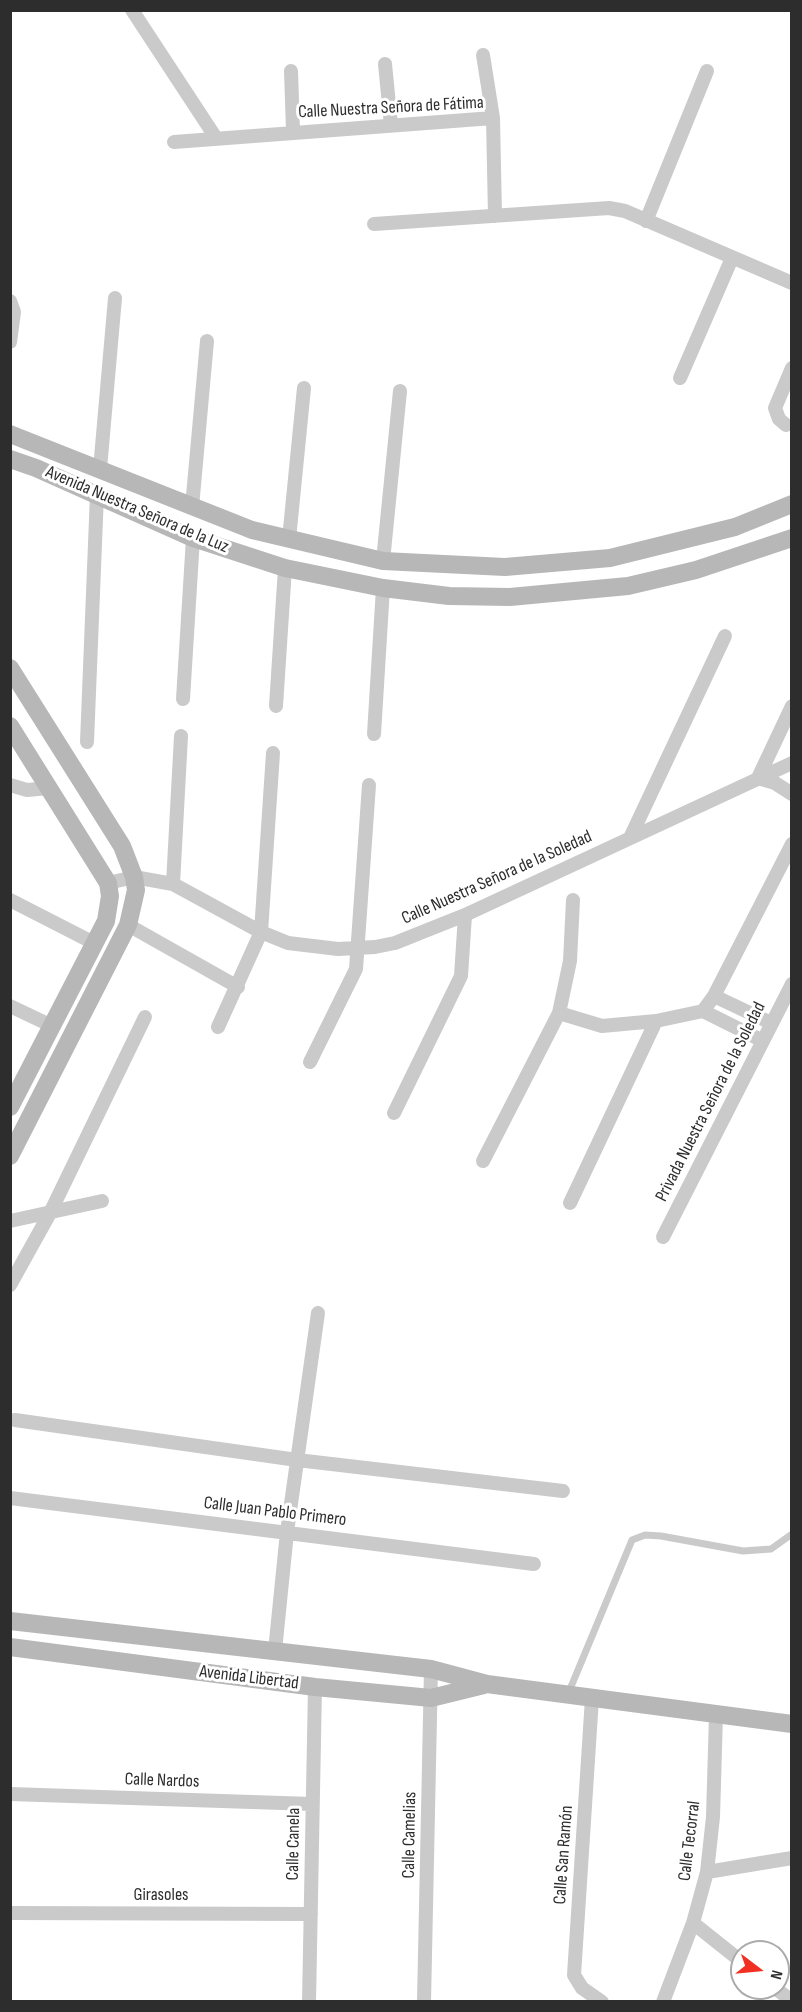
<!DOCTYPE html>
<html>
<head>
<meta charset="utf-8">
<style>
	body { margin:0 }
	#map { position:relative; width:802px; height:2012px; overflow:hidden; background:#fff; font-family:"Sofia Sans Condensed",sans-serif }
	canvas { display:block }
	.frame { position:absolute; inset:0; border:12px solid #2d2d2d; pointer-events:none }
	.north { position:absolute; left:730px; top:1940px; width:60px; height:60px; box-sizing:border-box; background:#fff; border:2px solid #ababab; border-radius:50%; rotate:106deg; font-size:16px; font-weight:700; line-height:24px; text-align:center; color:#2d2d2d }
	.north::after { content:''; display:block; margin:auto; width:21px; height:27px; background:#f12f22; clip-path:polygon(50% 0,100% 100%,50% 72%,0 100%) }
</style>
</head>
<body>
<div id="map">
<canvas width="802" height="2012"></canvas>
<div class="frame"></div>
<div class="north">N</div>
</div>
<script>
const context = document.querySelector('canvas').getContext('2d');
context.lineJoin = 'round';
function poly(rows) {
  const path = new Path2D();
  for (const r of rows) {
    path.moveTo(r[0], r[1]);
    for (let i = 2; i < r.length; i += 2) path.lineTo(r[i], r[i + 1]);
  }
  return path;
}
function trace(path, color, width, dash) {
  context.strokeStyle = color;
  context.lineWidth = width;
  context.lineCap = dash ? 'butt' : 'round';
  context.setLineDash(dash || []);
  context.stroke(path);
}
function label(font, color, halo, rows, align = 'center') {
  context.font = font + ' "Sofia Sans Condensed",sans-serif';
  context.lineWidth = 6;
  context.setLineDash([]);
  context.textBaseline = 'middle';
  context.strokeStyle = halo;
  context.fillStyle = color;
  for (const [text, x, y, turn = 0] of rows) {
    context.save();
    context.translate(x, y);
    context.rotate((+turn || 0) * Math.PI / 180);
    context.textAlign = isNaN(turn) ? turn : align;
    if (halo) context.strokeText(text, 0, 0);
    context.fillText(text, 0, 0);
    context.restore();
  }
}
trace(poly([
	[568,1694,632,1540,645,1535,661,1536,743,1551,771,1549,792,1534]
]), '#cacaca', 7);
trace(poly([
	[132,10,216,138],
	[483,55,493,118,495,216],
	[385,64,391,125],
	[291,71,293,131],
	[174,142,493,118],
	[646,221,707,71],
	[374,224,609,208,625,211,792,283],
	[10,301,14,312,10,342],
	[680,378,732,258],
	[786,425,779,419,775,408,792,368],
	[100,469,115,298],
	[192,507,207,341],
	[289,539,304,388],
	[383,561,400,391],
	[183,699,193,538],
	[276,706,285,568],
	[792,706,758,778,775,783,792,794],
	[374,734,383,588],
	[87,742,97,494],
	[10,785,27,790,49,788],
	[630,838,725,636],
	[108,883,134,877,173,884,261,932,288,943,338,949,375,947,395,943,465,915,792,763],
	[173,884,181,736],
	[10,900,94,943],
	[128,925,238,987],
	[714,996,771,1023],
	[10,1006,52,1026],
	[703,1011,714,996,792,844],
	[559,1013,602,1026,656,1021,703,1011,761,1040],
	[218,1027,261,932,273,753],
	[310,1062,356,969,369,785],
	[394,1113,461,976,465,915],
	[483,1161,559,1013,570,961,573,900],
	[570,1203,656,1021],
	[10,1221,102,1201],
	[663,1237,792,984],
	[10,1285,50,1213,145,1017],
	[15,1420,297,1460,563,1491],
	[10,1498,534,1564],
	[275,1651,287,1532,318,1313],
	[592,1698,574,1975,582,1988,602,2002],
	[10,1794,312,1804],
	[707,1872,792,1858],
	[10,1913,311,1914],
	[693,1923,742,1962],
	[775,1988,792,2001],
	[309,2002,315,1687],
	[424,2002,431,1669],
	[663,2002,693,1923,707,1872,713,1817,716,1715]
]), '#cacaca', 14);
trace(poly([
	[10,434,252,530,383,561,505,567,610,558,735,527,792,504],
	[10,459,36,468,193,538,285,568,383,588,449,596,510,597,628,586,696,570,792,538],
	[10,668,122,846,134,877,136,890,128,925,10,1156],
	[10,726,108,883,110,896,106,921,10,1107],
	[10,1621,431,1669,487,1684,792,1724],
	[10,1647,315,1687,431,1698,484,1685]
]), '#b7b7b7', 18);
label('18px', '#2d2d2d', '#fff', [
	["Calle Nuestra Señora de Fátima",391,108,-3],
	["Avenida Nuestra Señora de la Luz",137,510,23],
	["Calle Nuestra Señora de la Soledad",497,878,-24],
	["Privada Nuestra Señora de la Soledad",711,1102,-63],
	["Calle Juan Pablo Primero",275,1512,7],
	["Avenida Libertad",249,1678,7],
	["Calle Nardos",162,1781,2],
	["Calle Camelias",410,1835,-89],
	["Calle Tecorral",690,1841,-83],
	["Calle Canela",294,1844,-89],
	["Calle San Ramón",564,1855,-86],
	["Girasoles",161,1895]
]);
</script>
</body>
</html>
